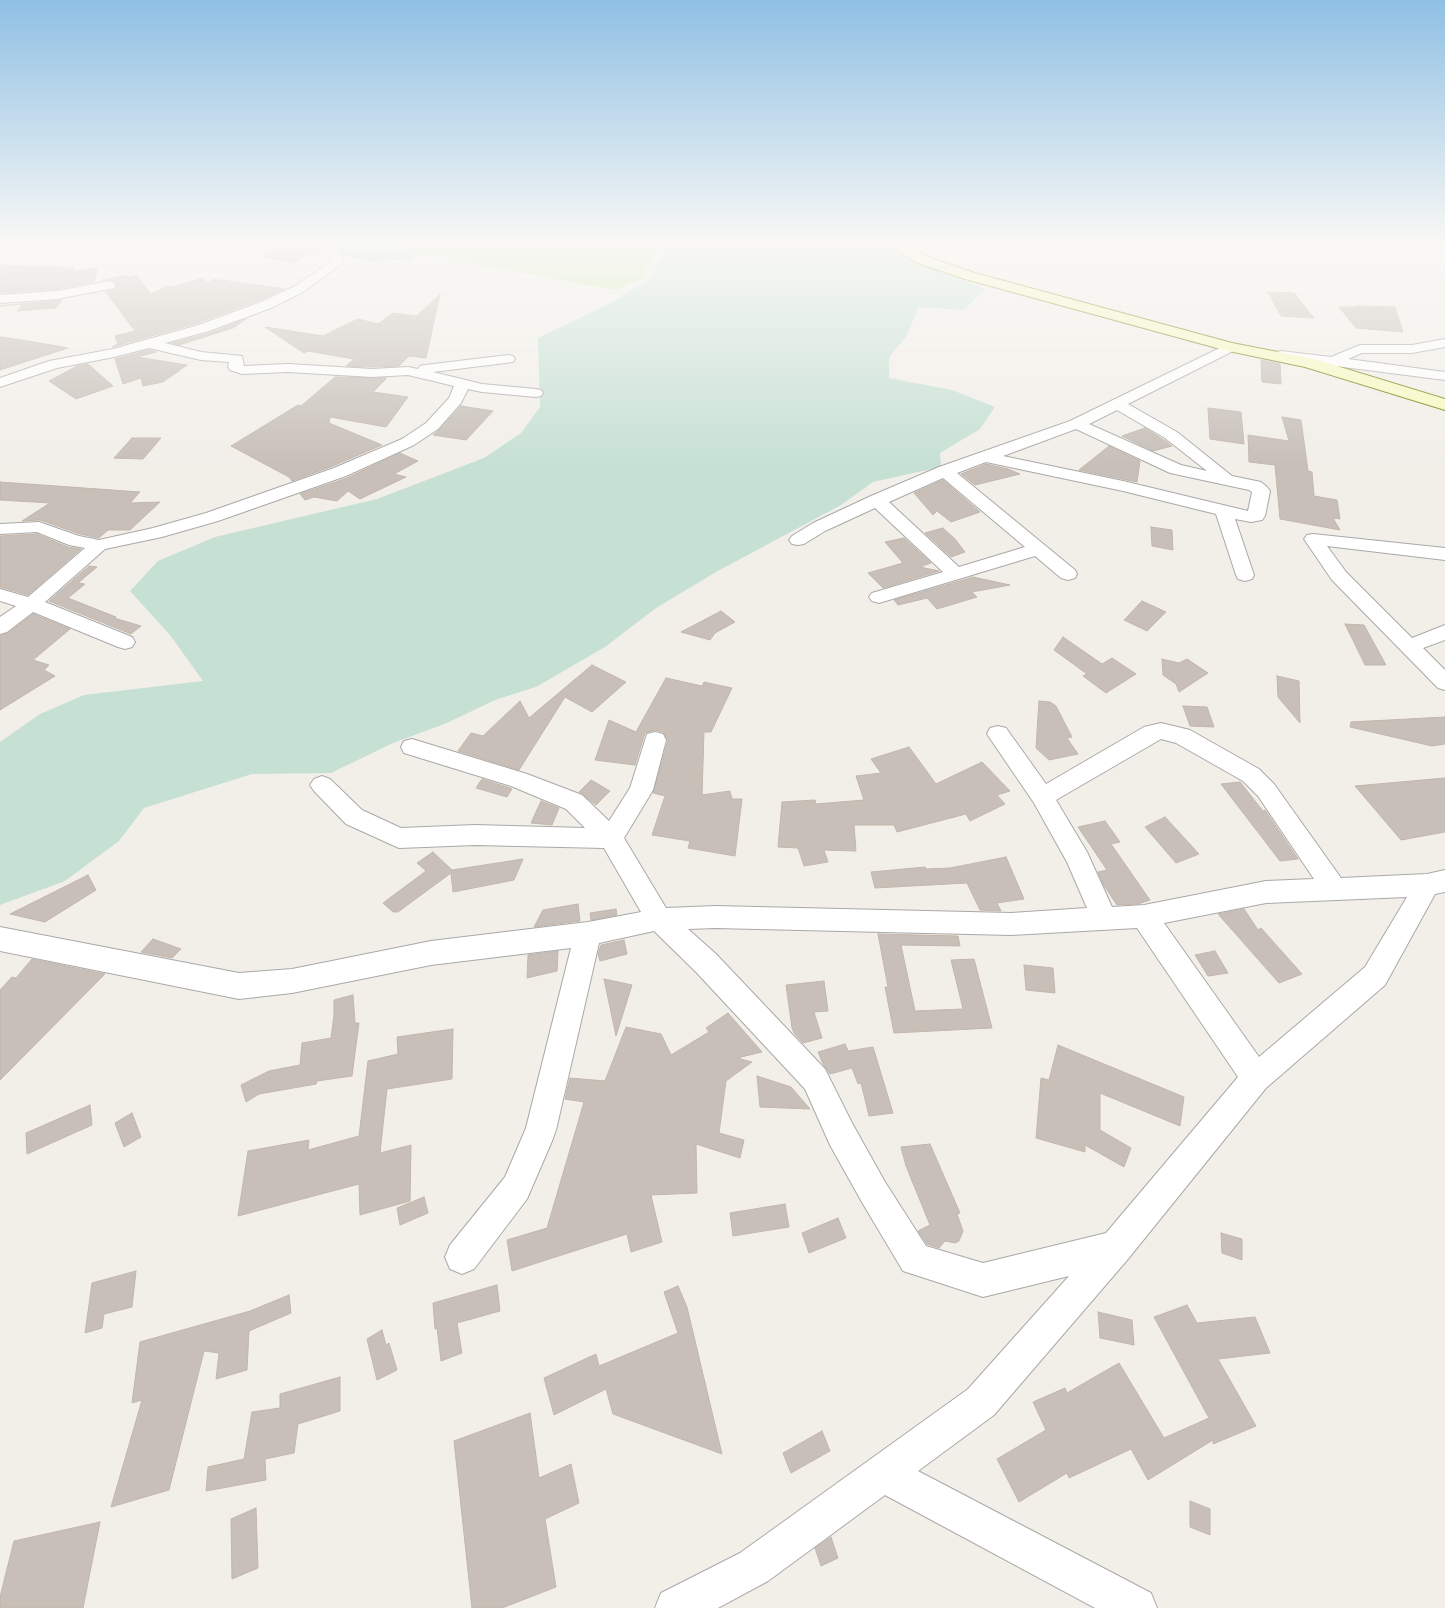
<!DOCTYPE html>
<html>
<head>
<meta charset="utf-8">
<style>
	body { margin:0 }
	canvas { display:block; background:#f2efe9 }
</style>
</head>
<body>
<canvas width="1445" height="1608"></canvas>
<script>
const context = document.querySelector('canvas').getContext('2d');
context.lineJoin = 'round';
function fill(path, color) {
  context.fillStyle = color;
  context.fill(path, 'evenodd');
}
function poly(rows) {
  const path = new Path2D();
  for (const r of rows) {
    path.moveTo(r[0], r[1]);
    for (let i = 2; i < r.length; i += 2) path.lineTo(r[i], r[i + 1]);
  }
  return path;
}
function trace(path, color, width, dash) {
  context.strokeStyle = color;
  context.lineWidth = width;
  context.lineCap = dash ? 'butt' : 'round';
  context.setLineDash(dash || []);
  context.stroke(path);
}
fill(poly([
	[381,241,660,241,642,278,616,290,431,256,382,244]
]), '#cdebb0');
fill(poly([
	[668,241,879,241,896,254,985,289,963,310,919,307,906,337,889,357,889,378,952,390,995,407,980,429,940,453,941,467,873,482,841,505,716,572,656,608,605,647,536,687,495,700,447,723,393,743,331,773,252,774,144,808,119,841,65,881,0,905,0,742,40,714,84,695,203,681,170,635,130,591,158,561,215,537,377,499,484,458,521,433,540,407,538,338,611,303,650,279]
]), '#c6e0d4');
fill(poly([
	[336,241,386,241,385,245,418,257,410,261,389,259,373,262,339,254,339,244]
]), '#aad3df');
const building = poly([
	[290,241,323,246,324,247,292,263,260,256,290,241],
	[0,265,74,268,74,271,98,267,94,282,57,289,0,293,0,265],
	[127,275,129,277,136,275,151,294,168,286,172,287,202,278,208,283,214,279,285,289,260,300,198,323,112,347,118,344,115,336,135,331,106,292,116,289,117,283,110,279,101,281,127,275],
	[1268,292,1294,293,1314,318,1281,316,1268,292],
	[440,294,426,358,409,356,399,366,372,367,346,366,354,359,308,351,304,353,265,327,323,336,358,319,378,324,393,313,417,316,440,294],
	[62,300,56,308,17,311,23,304,0,306,62,300],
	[1357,306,1395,307,1403,332,1356,328,1339,307,1359,307,1357,306],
	[246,319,233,328,179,345,172,343,210,333,246,319],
	[0,337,28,341,68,348,0,370,0,337],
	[149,350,156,352,137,357,187,365,163,382,143,386,141,378,123,384,115,359,149,350],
	[1261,360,1280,364,1281,384,1262,382,1261,360],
	[88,364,113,386,76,399,49,381,77,366,88,364],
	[335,377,387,378,373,392,408,397,386,427,330,417,329,423,382,445,333,466,292,481,289,477,231,446,298,405,301,406,335,377],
	[461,406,493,411,466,440,433,435,439,430,461,406],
	[1208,408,1241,412,1244,444,1210,439,1208,408],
	[1282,417,1301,420,1308,471,1312,472,1314,496,1337,500,1340,519,1333,518,1340,530,1280,519,1275,465,1249,462,1248,435,1289,441,1282,417],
	[1145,428,1164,440,1172,446,1153,451,1122,436,1145,428],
	[132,438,161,438,143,459,114,458,132,438],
	[1109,446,1140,461,1137,482,1079,470,1109,446],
	[400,453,418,461,394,474,406,477,360,499,348,491,337,501,314,497,305,500,300,494,347,478,400,453],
	[986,464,1008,469,1020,474,975,485,961,474,986,464],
	[943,480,980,512,951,522,937,511,933,515,914,493,943,480],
	[0,482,140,492,130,503,160,502,130,530,108,530,99,538,80,534,40,520,22,521,50,503,0,500,0,482],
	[1151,527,1172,530,1173,550,1152,546,1151,527],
	[943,528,955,539,965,552,951,557,925,533,943,528],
	[37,534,68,547,81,549,28,595,0,587,0,536,37,534],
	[904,538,931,563,920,567,939,571,883,588,868,573,903,563,885,542,904,538],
	[89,566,97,567,78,583,85,584,68,598,116,617,114,618,141,626,131,634,49,601,89,566],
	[973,577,1010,585,972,592,977,597,937,609,927,598,898,605,894,600,973,577],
	[1142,601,1166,612,1147,631,1124,620,1142,601],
	[721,611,735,622,715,633,710,640,681,632,721,611],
	[33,614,70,629,33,660,49,665,44,670,55,676,0,710,0,636,8,633,33,614],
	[1345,624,1364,625,1386,665,1365,665,1345,624],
	[1063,637,1102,664,1112,658,1136,674,1106,693,1083,676,1087,674,1054,650,1063,637],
	[1162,659,1179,663,1187,659,1208,673,1179,692,1176,684,1163,675,1162,659],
	[592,665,626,682,592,712,565,697,519,770,458,751,471,733,483,736,520,701,529,718,592,665],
	[1277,676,1299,681,1300,723,1278,697,1277,676],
	[666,678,702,686,704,682,732,688,711,732,704,732,702,795,730,791,732,799,742,799,735,856,688,848,690,841,652,835,665,796,653,793,668,740,663,732,655,730,645,733,635,765,595,760,609,720,636,732,666,678],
	[1039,701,1050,702,1056,706,1072,737,1067,738,1078,754,1049,760,1036,748,1039,701],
	[1183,706,1207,707,1214,727,1190,726,1183,706],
	[1445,717,1445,744,1432,746,1350,727,1351,722,1445,717],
	[909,747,936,784,982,762,1010,791,997,795,1005,804,970,821,966,814,897,832,894,825,854,825,856,851,824,850,828,862,804,866,798,848,778,847,782,802,815,800,816,804,864,800,856,776,881,773,871,759,909,747],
	[1445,778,1445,832,1401,840,1355,786,1445,778],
	[482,779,510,788,512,789,507,797,476,788,482,779],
	[591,780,610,791,596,805,579,792,591,780],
	[1240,782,1263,811,1265,810,1298,859,1280,861,1221,784,1240,782],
	[541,801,559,808,552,825,531,823,541,801],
	[1165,817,1199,854,1176,863,1145,827,1165,817],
	[1105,821,1120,842,1111,844,1150,900,1138,904,1117,905,1103,884,1098,872,1107,870,1078,827,1105,821],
	[433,852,452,870,523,859,514,880,453,892,451,873,398,912,393,912,383,903,426,871,417,863,433,852],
	[1006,857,1024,899,997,903,1001,911,980,910,967,883,875,888,871,872,925,867,926,869,950,868,1006,857],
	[88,875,96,890,45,922,10,914,88,875],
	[578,904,580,921,534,927,543,910,578,904],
	[616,909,617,915,591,920,590,913,616,909],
	[1244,909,1258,930,1261,928,1302,974,1279,983,1218,914,1244,909],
	[878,934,958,936,960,946,901,945,915,1011,963,1009,951,960,974,959,992,1028,894,1033,885,987,888,987,878,934],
	[153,939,181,949,172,958,141,952,153,939],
	[624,940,627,954,600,961,598,954,601,945,624,940],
	[558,951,557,971,527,978,528,955,558,951],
	[1215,951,1228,973,1208,976,1195,955,1215,951],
	[32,959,105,974,0,1080,0,990,12,977,16,978,32,959],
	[1024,965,1053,968,1055,993,1026,990,1024,965],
	[604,979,632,985,616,1036,604,979],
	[824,981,828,1011,814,1012,822,1038,803,1043,794,1033,792,1028,786,985,824,981],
	[353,995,355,1023,359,1023,352,1076,317,1081,316,1084,259,1094,246,1102,241,1085,269,1071,300,1065,302,1043,331,1038,334,1015,334,1000,353,995],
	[728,1013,762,1052,737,1058,752,1062,726,1081,719,1133,744,1140,740,1158,696,1144,697,1193,651,1195,662,1242,631,1252,627,1234,512,1271,507,1240,547,1228,584,1102,565,1099,570,1078,605,1081,626,1027,661,1034,671,1055,709,1032,706,1028,728,1013],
	[453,1029,452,1079,387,1089,380,1153,411,1145,410,1201,360,1215,359,1184,238,1216,248,1151,309,1140,308,1150,359,1136,368,1061,398,1054,397,1037,453,1029],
	[845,1044,848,1051,873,1047,893,1113,869,1116,861,1083,858,1084,852,1068,830,1074,823,1064,818,1052,845,1044],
	[1058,1045,1184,1097,1180,1126,1100,1093,1100,1130,1131,1148,1124,1167,1085,1145,1085,1152,1036,1138,1041,1078,1049,1080,1058,1045],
	[757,1076,791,1087,810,1109,760,1107,757,1076],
	[90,1105,92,1125,27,1154,26,1133,90,1105],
	[132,1113,141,1137,124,1147,115,1123,132,1113],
	[930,1144,960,1213,957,1214,963,1231,959,1241,955,1243,945,1241,939,1248,927,1244,918,1231,930,1225,906,1166,901,1147,930,1144],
	[424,1197,428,1213,400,1225,397,1208,424,1197],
	[785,1204,789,1227,733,1236,730,1213,785,1204],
	[838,1218,846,1238,809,1253,802,1233,838,1218],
	[1221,1233,1242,1239,1242,1260,1222,1253,1221,1233],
	[136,1271,132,1307,104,1314,102,1328,85,1333,92,1283,136,1271],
	[497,1285,500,1311,457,1323,462,1353,441,1361,437,1328,435,1329,433,1303,497,1285],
	[678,1286,687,1307,722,1454,613,1414,606,1389,554,1415,544,1378,596,1354,599,1366,678,1333,664,1292,678,1286],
	[289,1295,291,1313,249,1331,247,1370,216,1379,219,1353,204,1351,169,1490,111,1507,142,1400,132,1403,140,1342,250,1311,289,1295],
	[1187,1305,1197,1323,1255,1317,1270,1353,1218,1359,1256,1426,1213,1444,1213,1440,1148,1480,1131,1449,1069,1478,1067,1473,1019,1502,997,1459,1046,1430,1033,1402,1065,1388,1067,1393,1119,1363,1164,1438,1209,1418,1154,1317,1187,1305],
	[1098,1312,1132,1320,1134,1345,1100,1338,1098,1312],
	[382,1330,386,1345,389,1343,397,1370,377,1380,367,1339,382,1330],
	[340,1377,340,1411,298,1424,294,1453,265,1459,266,1480,206,1491,208,1467,244,1459,252,1412,280,1408,280,1394,340,1377],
	[530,1413,539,1478,571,1464,579,1503,545,1519,556,1587,502,1608,472,1608,454,1441,530,1413],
	[822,1431,830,1451,791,1473,783,1453,822,1431],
	[1190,1501,1210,1509,1210,1535,1190,1527,1190,1501],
	[256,1508,258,1568,232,1579,231,1519,256,1508],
	[100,1522,83,1608,0,1608,0,1597,14,1541,100,1522],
	[831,1537,838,1558,821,1566,815,1548,831,1537]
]);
fill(building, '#c7bfb8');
trace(building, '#c4b6ab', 1);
const street = poly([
	[323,241,335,241,344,262,303,292,271,308,209,331,165,343,201,352,242,356,244,366,288,364,372,369,408,367,418,369,420,366,425,365,508,355,513,356,515,359,513,362,433,372,482,384,536,389,541,390,543,393,541,396,536,397,482,392,468,389,461,403,438,429,414,445,346,476,218,521,162,537,105,549,45,602,132,637,135,642,132,647,125,649,118,647,33,612,7,632,0,634,0,617,16,606,0,601,0,589,28,597,85,548,69,545,37,532,0,534,0,524,39,522,79,536,99,540,153,528,206,513,334,468,402,439,426,423,449,398,454,386,408,375,372,377,288,372,242,374,230,370,228,367,229,362,201,360,149,348,114,357,57,368,0,387,0,378,49,361,113,349,199,325,261,302,295,286,332,261,323,241],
	[110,281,116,285,114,288,57,299,0,303,0,295,57,291,110,281],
	[1445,339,1445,347,1412,353,1362,353,1348,359,1445,372,1445,380,1281,359,1276,358,1274,355,1276,352,1281,351,1331,357,1360,345,1412,345,1445,339],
	[1230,343,1235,344,1237,347,1235,350,1128,404,1177,432,1232,476,1261,482,1267,487,1270,491,1265,516,1262,520,1251,522,1235,519,1254,575,1252,579,1245,581,1238,579,1236,575,1216,514,1123,491,986,462,957,473,1075,570,1077,574,1075,578,1068,580,1061,578,1035,556,879,603,872,601,869,597,872,593,943,572,875,508,825,531,804,544,798,545,792,544,789,540,792,536,813,523,871,496,939,467,1070,421,1230,343],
	[1117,410,1165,438,1207,471,1181,465,1089,424,1117,410],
	[1076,429,1170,473,1249,490,1252,492,1248,511,1123,481,1003,456,1076,429],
	[943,478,1025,547,959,567,889,502,943,478],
	[1313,534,1445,548,1445,560,1327,546,1346,572,1412,638,1445,625,1445,640,1423,648,1445,670,1445,690,1438,688,1332,580,1304,539,1307,535,1313,534],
	[1161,723,1190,730,1259,769,1274,784,1341,878,1427,874,1445,870,1445,892,1435,894,1385,985,1266,1088,1128,1259,994,1415,918,1471,1151,1593,1157,1608,1095,1608,885,1495,768,1581,718,1608,655,1608,661,1593,740,1553,968,1389,1069,1276,983,1297,903,1271,863,1204,830,1145,805,1089,696,972,654,931,599,943,556,1130,552,1141,527,1199,474,1269,462,1274,450,1269,445,1257,450,1245,505,1177,526,1128,571,948,431,965,292,993,239,999,0,951,0,927,239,973,292,969,431,941,588,922,641,912,604,848,475,845,399,848,346,824,314,791,310,785,314,779,322,776,330,779,362,810,401,828,475,825,585,828,566,809,511,786,404,753,401,747,404,741,412,739,527,774,582,795,609,821,630,788,647,734,655,732,663,734,666,740,653,790,624,838,666,908,715,906,1011,913,1087,908,1067,862,1034,803,987,734,990,728,998,726,1006,728,1046,784,1144,727,1161,723],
	[1161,739,1176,743,1243,781,1258,796,1314,879,1266,881,1144,905,1112,907,1087,852,1056,800,1161,739],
	[1407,897,1365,967,1259,1057,1164,923,1266,903,1407,897],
	[715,928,1011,935,1137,928,1238,1077,1106,1233,983,1263,926,1246,885,1182,852,1123,825,1069,716,954,688,929,715,928]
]);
const secondary = poly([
	[884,241,901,241,925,256,975,273,1232,343,1314,359,1445,399,1445,410,1305,367,1224,350,965,279,915,262,884,241]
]);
trace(street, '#a9a9a9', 2);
trace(secondary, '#707d05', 2);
fill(street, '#fff');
fill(secondary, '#f7fabf');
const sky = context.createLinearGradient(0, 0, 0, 466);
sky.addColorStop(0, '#8fc0e4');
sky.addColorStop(0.52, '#f9f8f5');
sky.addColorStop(1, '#f9f8f500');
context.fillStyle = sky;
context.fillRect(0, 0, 1445, 466);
</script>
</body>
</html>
